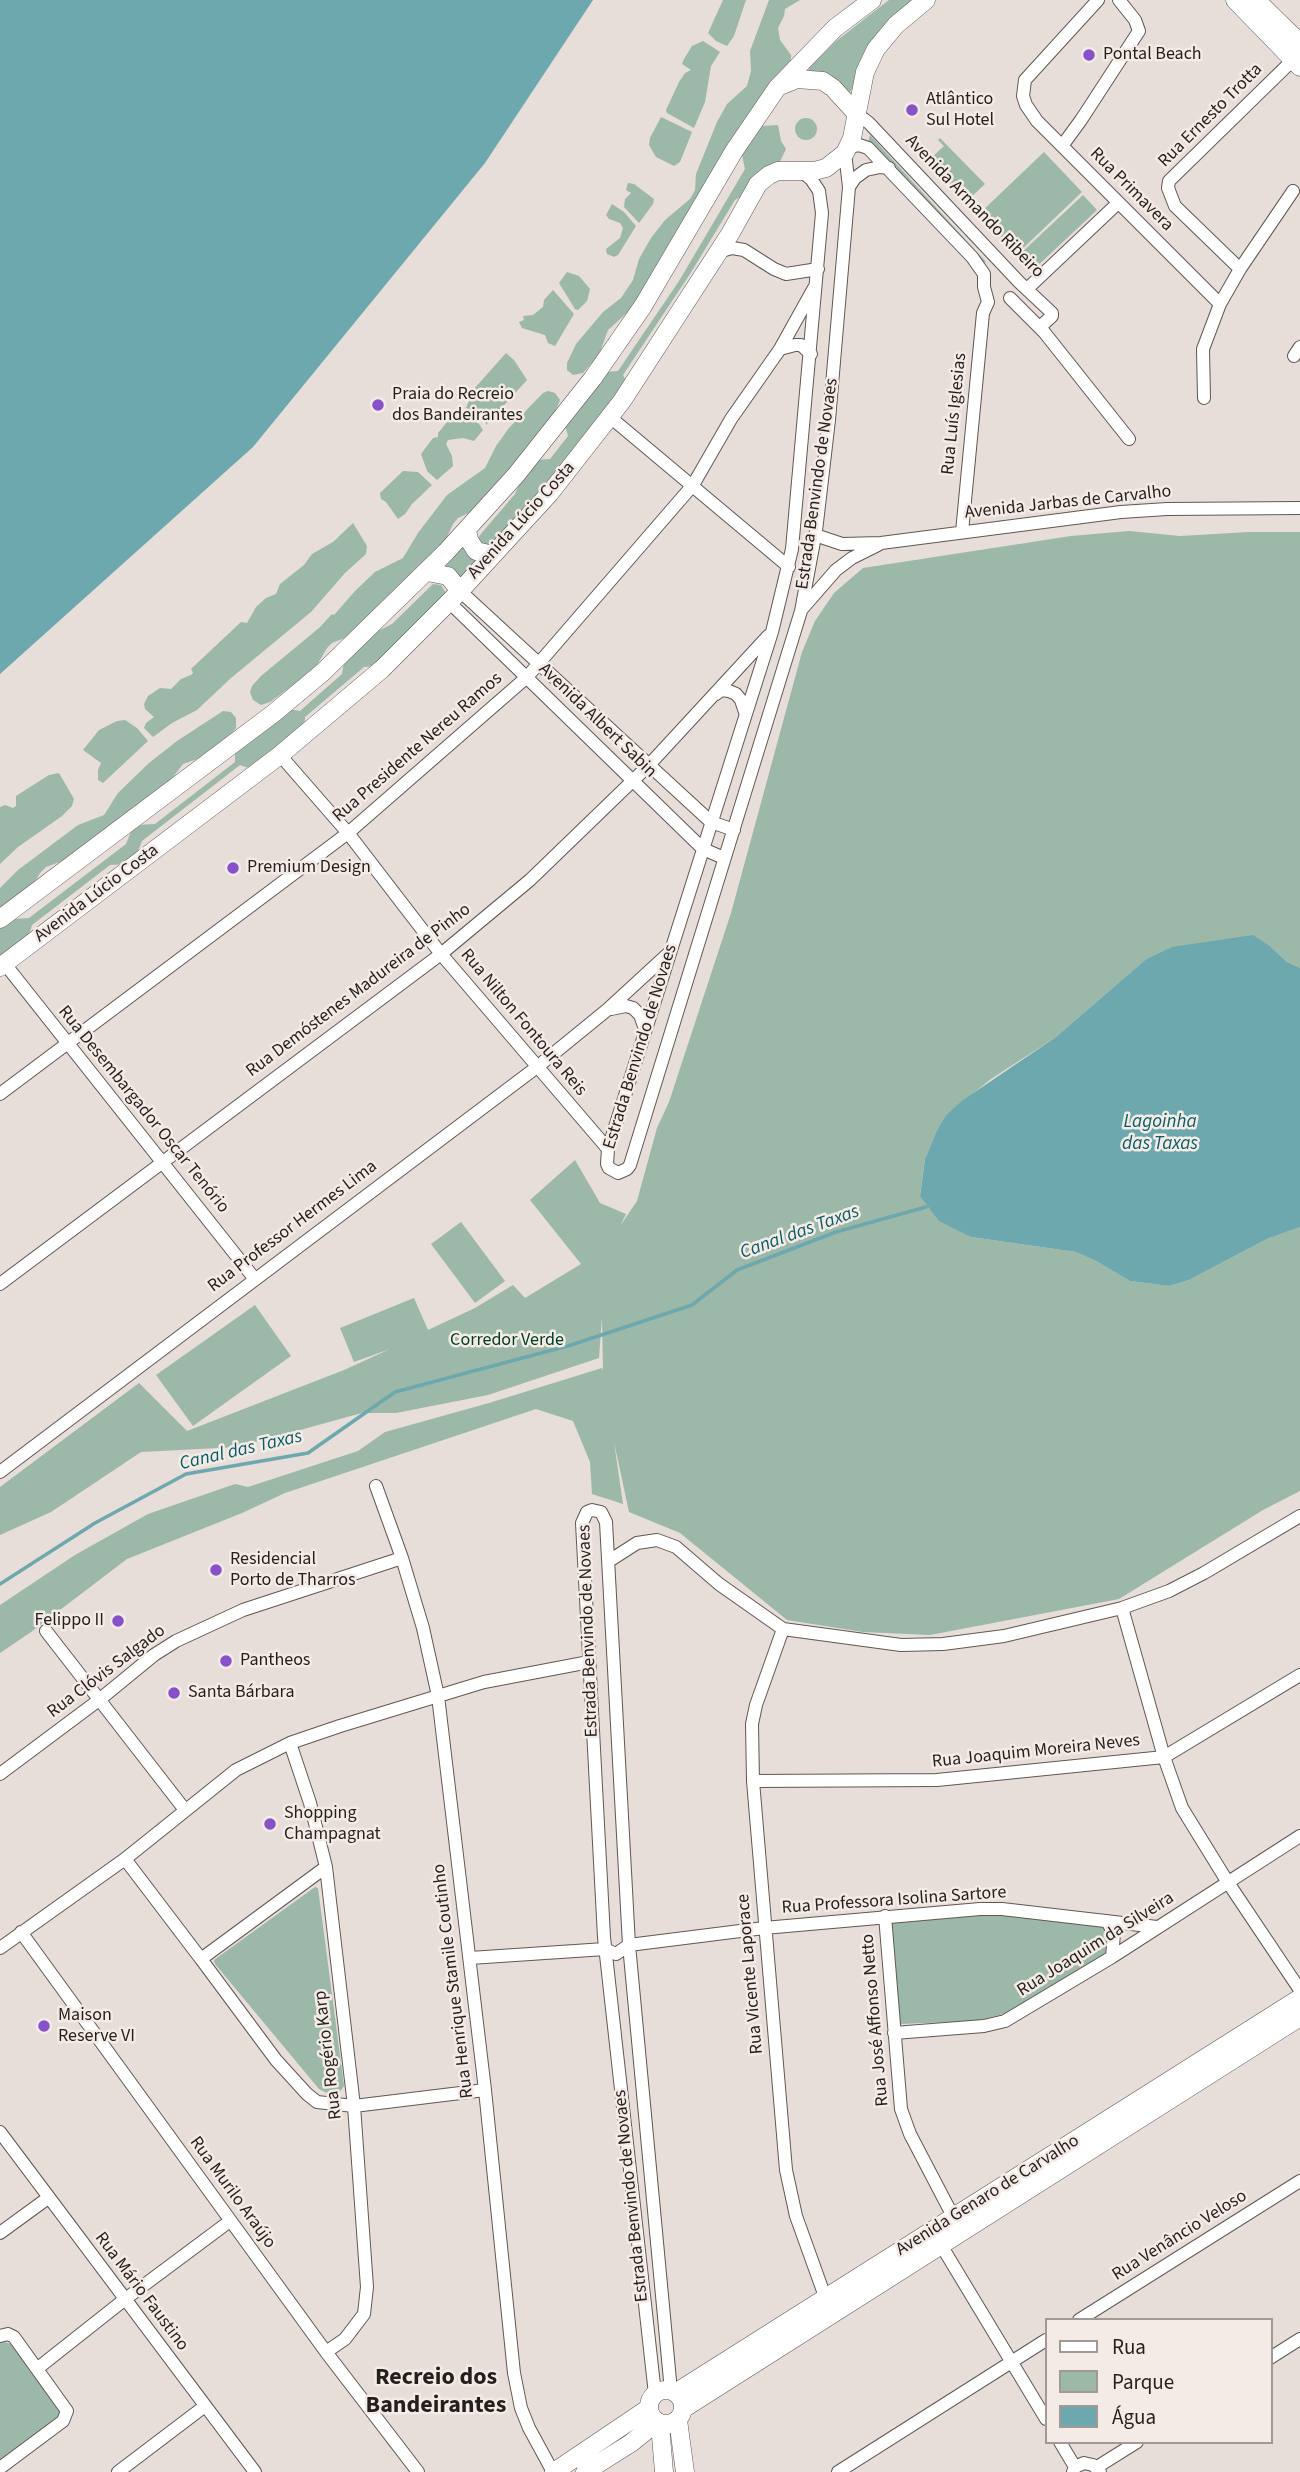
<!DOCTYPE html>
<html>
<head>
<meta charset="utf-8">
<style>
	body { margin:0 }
	#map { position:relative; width:1300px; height:2472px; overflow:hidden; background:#e7ddd9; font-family:"Source Sans 3",sans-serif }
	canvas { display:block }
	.legend { position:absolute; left:1045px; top:2318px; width:228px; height:126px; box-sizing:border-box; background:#f4eae6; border:2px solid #a09996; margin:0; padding:9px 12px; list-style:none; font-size:21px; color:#231f1d }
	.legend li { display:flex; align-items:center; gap:14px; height:35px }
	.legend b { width:35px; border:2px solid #a09996 }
</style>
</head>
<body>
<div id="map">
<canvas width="1300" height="2472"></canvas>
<ul class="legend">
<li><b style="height:9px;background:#fff"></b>Rua</li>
<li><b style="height:19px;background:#9cb8a8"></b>Parque</li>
<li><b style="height:19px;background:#6da8ae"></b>Água</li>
</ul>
</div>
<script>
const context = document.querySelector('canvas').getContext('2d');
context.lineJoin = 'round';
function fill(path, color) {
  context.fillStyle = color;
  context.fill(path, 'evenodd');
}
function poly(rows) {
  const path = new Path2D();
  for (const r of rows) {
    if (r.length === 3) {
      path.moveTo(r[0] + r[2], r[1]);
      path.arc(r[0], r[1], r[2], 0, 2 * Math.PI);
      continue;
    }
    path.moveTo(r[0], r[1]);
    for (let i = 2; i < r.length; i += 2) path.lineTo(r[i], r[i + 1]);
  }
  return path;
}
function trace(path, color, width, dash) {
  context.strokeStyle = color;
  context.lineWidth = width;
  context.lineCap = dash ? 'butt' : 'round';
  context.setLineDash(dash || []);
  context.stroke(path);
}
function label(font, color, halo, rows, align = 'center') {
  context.font = font + ' "Source Sans 3",sans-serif';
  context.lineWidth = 5;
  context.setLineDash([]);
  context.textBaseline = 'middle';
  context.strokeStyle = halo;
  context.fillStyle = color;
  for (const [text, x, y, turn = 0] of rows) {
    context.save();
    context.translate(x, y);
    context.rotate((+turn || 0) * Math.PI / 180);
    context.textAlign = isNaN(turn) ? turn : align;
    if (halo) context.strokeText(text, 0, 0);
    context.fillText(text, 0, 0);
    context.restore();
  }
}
fill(poly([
	[723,0,746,0,734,36,727,46,716,41,708,33],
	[769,0,800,0,785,9,784,16,778,28,780,40,791,55,791,61,629,311,608,330,599,355,583,373,573,375,567,370,567,363,576,344,603,312,621,298,633,280,639,259,651,238,665,220,690,199,695,190,696,174,717,122,727,104,747,86,751,71,750,51],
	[889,0,914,0,850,92,823,77,808,73,809,68,835,42],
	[703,41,720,52,711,66,705,102,694,128,667,113,666,110,679,82,685,73,691,70,682,64,684,59,692,46],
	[661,117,692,132,680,162,674,166,656,157,649,145,650,138],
	[806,129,11],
	[778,125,781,141,786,149,777,168,748,193,735,200,690,274,623,375,628,385,589,437,490,548,483,549,478,538,480,535,515,494,522,478,537,460,550,459,568,436,565,425,605,372,618,371,679,281,745,169,742,155,761,126],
	[870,135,986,262,980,264,868,143],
	[940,138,985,184,967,201,928,161,944,146,938,140],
	[1044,152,1082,192,1017,254,979,214],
	[628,183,634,184,654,199,653,204,639,223,624,207,625,199,631,193,626,190],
	[1083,195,1097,210,1033,270,1019,255],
	[612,204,624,212,636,226,618,255,614,257,607,254,606,249,620,238,623,228,620,223,609,219,606,215],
	[567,272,579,276,590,289,587,301,578,310,575,309,559,283],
	[553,290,574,314,555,346,548,343,545,335,522,328,519,322,524,320,523,316,533,315,543,307,544,300],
	[506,353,514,360,527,380,486,425,485,419,474,416,466,408,474,389],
	[548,391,555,393,560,400,553,417,473,511,458,518,453,524,442,548,347,637,332,643,327,648,314,670,270,702,261,705,253,700,250,692,252,686,261,676,319,628,332,614,334,615,355,591,375,572,403,558,418,533,447,495,485,468,496,446,509,428,543,393],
	[457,410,479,424,483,430,474,441,463,438,448,440,446,444,452,456,453,466,437,480,427,471,421,454,433,438,438,437,438,433],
	[403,471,418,472,432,485,412,504,405,514,398,519,386,502,381,499,380,493],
	[353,523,367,546,366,554,345,573,311,612,231,678,197,710,172,723,153,737,144,728,146,723,154,717,145,709,144,704,148,696,160,688,171,689,181,679,191,675,193,673,191,669,241,622,247,623,256,607,266,598,276,594,280,584,304,565,312,554,333,542],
	[1129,531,1180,536,1249,532,1300,532,1300,968,1287,962,1271,947,1145,960,1056,1037,991,1079,946,1115,937,1130,925,1159,920,1195,971,1237,1076,1252,1096,1261,1130,1281,1169,1286,1189,1280,1267,1239,1300,1227,1300,1491,1263,1510,1119,1599,930,1635,863,1632,787,1620,680,1533,629,1512,614,1442,623,1504,592,1494,590,1462,573,1421,536,1409,285,1493,242,1513,127,1559,31,1632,0,1653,0,1605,75,1555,148,1514,235,1484,248,1487,358,1451,385,1432,489,1403,602,1368,603,1371,602,1317,599,1358,488,1395,396,1413,362,1413,238,1447,141,1452,51,1512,0,1535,0,1487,139,1383,187,1431,344,1370,390,1349,354,1362,340,1328,414,1298,428,1330,475,1308,513,1285,525,1298,581,1264,530,1200,575,1160,600,1203,626,1214,620,1226,637,1201,657,1128,669,1102,731,913,802,652,815,621,834,593,863,568,1071,536],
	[463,545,479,560,461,586,439,570],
	[433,584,441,585,446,593,378,666,364,667,305,717,304,731,255,770,240,765,142,841,135,859,129,864,110,865,32,925,27,941,0,961,0,928,12,919,29,918,126,844,132,829,138,825,155,824,235,762,235,751,288,709,300,711,342,674,344,662,378,631,392,624],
	[223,711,231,712,236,718,236,728,231,734,203,757,183,764,170,781,65,860,46,867,40,873,33,885,0,909,0,888,18,870,78,825,104,815,118,793,149,763,177,741],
	[125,720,137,728,148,741,103,783,98,780,98,770,101,763,83,750,99,730,117,721],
	[59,773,74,799,72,806,62,816,18,847,0,864,0,807,5,805,13,808,16,806,16,796,49,775],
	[461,1222,505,1281,475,1303,431,1244],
	[255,1305,291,1356,193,1426,156,1375],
	[315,1887,318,1888,344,2086,339,2093,329,2094,319,2089,215,1964,214,1960],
	[1001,1913,1103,1926,1112,1937,1109,1952,1011,2012,976,2021,900,2024,889,1923],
	[5,2342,11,2344,19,2353,58,2406,60,2414,58,2419,0,2463,0,2343]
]), '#9cb8a8');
fill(poly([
	[0,0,593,0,485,163,253,447,0,674],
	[1253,935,1271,947,1287,962,1300,968,1300,1227,1267,1239,1189,1280,1169,1286,1130,1281,1096,1261,1076,1252,971,1237,939,1221,920,1196,925,1159,937,1130,946,1115,963,1100,1056,1037,1145,960,1172,947]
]), '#6da8ae');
trace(poly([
	[0,1584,95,1523,186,1474,308,1453,395,1392,571,1345,692,1305,737,1270,836,1232,926,1207]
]), '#6da8ae', 3.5);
const street = poly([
	[1098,0,1025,80,1023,96,1026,105,1037,121,1220,304],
	[856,113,869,123,1019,282,1052,313,1052,316,1040,327],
	[1062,146,1081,120,1139,31,1135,20,1119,0],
	[848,147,859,145,868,148,972,257,984,274,984,287,988,302],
	[801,171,811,179,819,191,822,213,792,549,772,632,608,1149,607,1164,609,1168,618,1173,627,1169,630,1165,801,611,816,531,829,420,849,187,845,153],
	[849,187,855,178,866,170,880,167,889,168],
	[718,252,732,248,744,250,774,269,786,274,818,269],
	[1240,269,1175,206,1168,188,1169,181,1300,53],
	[1027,289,1118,203],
	[1010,298,1044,332,1129,439],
	[780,349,795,345,801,345,811,354],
	[1294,356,1300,347],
	[1204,398,1203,349,1220,304,1240,269,1293,191],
	[610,417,789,567],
	[962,532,983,313,988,302],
	[815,535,842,544,881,543,1121,512,1167,509,1300,508],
	[460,591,711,822,734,830],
	[449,602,703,849,724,858],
	[802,609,836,570,852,558,878,545],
	[716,694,721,690,729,691,736,694,741,700,745,712],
	[280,755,348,833,441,954,608,1149],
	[5,964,254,1278],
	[611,1009,626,1006,633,1008,640,1015,645,1029],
	[0,1094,348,833,527,677,693,485,731,419,780,349,814,288],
	[0,1284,441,954,530,880,649,765,768,636],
	[0,1472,537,1067,607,1010,669,953],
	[376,1486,402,1558,423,1628,438,1696,485,2090,514,2373,521,2408,529,2428,553,2472],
	[609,1561,637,1543,657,1540,676,1547,719,1584,783,1629,901,1645,943,1644,1004,1636,1122,1608,1169,1591,1204,1573,1300,1516],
	[1122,1608,1164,1757,1182,1808,1227,1881,1300,1990],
	[783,1629,756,1705,752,1724,753,1781,786,2170,796,2216,828,2305],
	[46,1631,185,1810],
	[290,1743,310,1803,326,1867,354,2106,367,2287,364,2314,345,2339,326,2352],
	[0,1774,99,1700,154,1655,176,1641,243,1610,402,1558],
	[753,1781,937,1780,1164,1757,1300,1675],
	[125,1859,201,1959],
	[326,1867,201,1959,276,2060,307,2094,317,2102,354,2106,485,2090],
	[885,1916,901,2109,910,2134,957,2224],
	[1107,1921,1114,1934,1112,1957],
	[21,1932,326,2352,418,2472],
	[0,1948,125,1859,236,1770,290,1743,340,1726,484,1682,589,1662],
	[470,1958,605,1949,616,1954,629,1945,764,1928,980,1909,1002,1909,1157,1927],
	[894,2033,984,2026,1005,2021,1112,1957,1300,1836],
	[0,2132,255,2472],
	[0,2233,48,2198],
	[941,2245,1046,2419],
	[1079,2320,1300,2181],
	[0,2336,8,2334,14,2337,67,2411,63,2421,0,2468],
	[1270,2358,1300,2339],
	[38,2368,124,2300,230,2221],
	[655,2394,604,1937,582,1523,587,1512,592,1510,601,1512,606,1522,629,1945,671,2391],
	[1060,2442,1075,2467],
	[1097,2467,1137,2442],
	[118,2472,205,2406],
	[838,2472,1046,2340],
	[1073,2472,1075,2467,1084,2463,1093,2465,1100,2472]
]);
const secondary = poly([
	[1235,0,1300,67],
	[1256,0,1300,43],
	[780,86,797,79,823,81,833,88,856,113],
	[467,530,469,540,476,551,493,555],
	[427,572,448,576,460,591],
	[0,919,274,713,323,672,446,552,516,475,593,378,643,306,734,151,777,88,835,28,872,0],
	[0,967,280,755,382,669,460,591,550,493,622,401,730,234,758,184,769,175,778,171,814,171,826,168,845,153,852,138,865,72,876,49,896,25,926,0],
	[666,2407,17],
	[675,2393,1300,1998],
	[683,2409,1300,2017],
	[678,2420,685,2472],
	[660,2424,664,2472],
	[554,2472,649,2408],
	[585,2472,631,2443,657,2422]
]);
trace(street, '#605854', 14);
trace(secondary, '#605854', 19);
trace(street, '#fff', 12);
trace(secondary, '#fff', 18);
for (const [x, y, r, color] of [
	[1089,55,7,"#8651c9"],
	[912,110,7,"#8651c9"],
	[378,405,7,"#8651c9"],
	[233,868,7,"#8651c9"],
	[216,1570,7,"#8651c9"],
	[118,1621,7,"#8651c9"],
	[226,1661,7,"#8651c9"],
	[174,1693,7,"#8651c9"],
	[270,1824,7,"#8651c9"],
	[44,2026,7,"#8651c9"]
]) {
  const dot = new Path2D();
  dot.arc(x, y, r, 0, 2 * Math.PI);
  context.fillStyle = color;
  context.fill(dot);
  trace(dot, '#f4eae6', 2.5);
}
label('18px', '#231f1d', '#f4eae6', [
	["Pontal Beach",1103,55],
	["Atlântico",926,100],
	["Sul Hotel",926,121],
	["Praia do Recreio",392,395],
	["dos Bandeirantes",392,416],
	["Premium Design",247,868],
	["Residencial",230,1560],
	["Porto de Tharros",230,1581],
	["Felippo II",104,1621,"right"],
	["Pantheos",240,1661],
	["Santa Bárbara",188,1693],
	["Shopping",284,1814],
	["Champagnat",284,1835],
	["Maison",58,2016],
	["Reserve VI",58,2037]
], 'left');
label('18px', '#231f1d', '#f4eae6', [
	["Rua Ernesto Trotta",1211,116,-45],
	["Rua Primavera",1131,190,45],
	["Avenida Armando Ribeiro",974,207,46],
	["Rua Luís Iglesias",955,414,-84],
	["Estrada Benvindo de Novaes",818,484,-82],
	["Avenida Jarbas de Carvalho",1068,503,-6],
	["Avenida Lúcio Costa",522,521,-48],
	["Avenida Albert Sabin",597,721,44],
	["Rua Presidente Nereu Ramos",418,748,-41],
	["Avenida Lúcio Costa",97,894,-37],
	["Rua Demóstenes Madureira de Pinho",359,991,-37],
	["Rua Nilton Fontoura Reis",523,1023,50],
	["Estrada Benvindo de Novaes",641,1047,-73],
	["Rua Desembargador Oscar Tenório",143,1110,51],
	["Rua Professor Hermes Lima",293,1227,-37],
	["Estrada Benvindo de Novaes",589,1631,-92],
	["Rua Clóvis Salgado",107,1672,-37],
	["Rua Joaquim Moreira Neves",1036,1752,-6],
	["Rua Professora Isolina Sartore",894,1901,-4],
	["Rua Joaquim da Silveira",1096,1945,-32],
	["Rua Vicente Laporace",751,1974,-95],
	["Rua Henrique Stamile Coutinho",454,1981,-97],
	["Rua José Affonso Netto",876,2020,-95],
	["Rua Rogério Karp",329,2055,-97],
	["Rua Murilo Araújo",232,2193,54],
	["Estrada Benvindo de Novaes",632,2196,-96],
	["Avenida Genaro de Carvalho",988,2196,-32],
	["Rua Venâncio Veloso",1180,2236,-32],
	["Rua Mário Faustino",141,2292,53]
]);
label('18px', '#003f27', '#f4eae6', [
	["Corredor Verde",507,1341]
]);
label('italic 19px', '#075e66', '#f4eae6', [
	["Lagoinha",1160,1123],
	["das Taxas",1160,1145],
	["Canal das Taxas",800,1233,-20],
	["Canal das Taxas",241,1451,-13]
]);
label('bold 24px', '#231f1d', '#f4eae6', [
	["Recreio dos",436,2379],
	["Bandeirantes",436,2407]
]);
</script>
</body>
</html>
